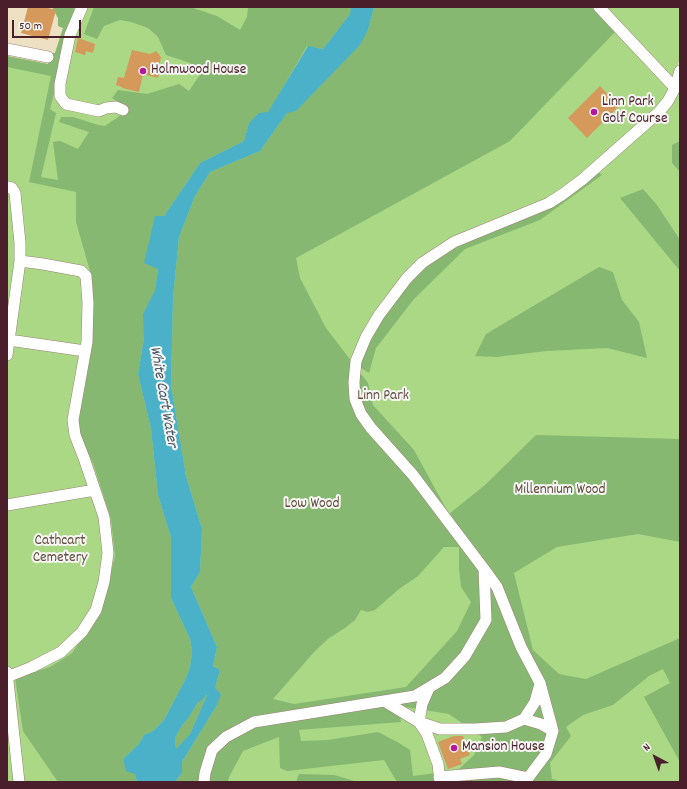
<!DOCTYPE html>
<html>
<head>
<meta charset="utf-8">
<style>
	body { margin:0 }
	#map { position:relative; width:687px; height:789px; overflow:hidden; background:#eee0c2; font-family:Dekko,sans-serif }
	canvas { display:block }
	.frame { position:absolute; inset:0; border:8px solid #4a1f2b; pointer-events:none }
	.north { position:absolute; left:635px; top:737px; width:40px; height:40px; -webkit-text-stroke:3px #f6f6f2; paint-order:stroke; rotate:319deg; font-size:11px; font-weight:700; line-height:16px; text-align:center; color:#4a1f2b }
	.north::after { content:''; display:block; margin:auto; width:14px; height:18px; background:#4a1f2b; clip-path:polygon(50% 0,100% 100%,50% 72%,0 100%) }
	.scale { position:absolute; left:12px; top:20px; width:69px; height:18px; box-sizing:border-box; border:2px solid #4a1f2b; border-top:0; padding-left:5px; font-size:12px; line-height:14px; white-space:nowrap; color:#4a1f2b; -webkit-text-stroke:3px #f6f6f2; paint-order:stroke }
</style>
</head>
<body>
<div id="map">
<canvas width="687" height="789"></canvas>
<div class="frame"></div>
<div class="north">N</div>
<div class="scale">50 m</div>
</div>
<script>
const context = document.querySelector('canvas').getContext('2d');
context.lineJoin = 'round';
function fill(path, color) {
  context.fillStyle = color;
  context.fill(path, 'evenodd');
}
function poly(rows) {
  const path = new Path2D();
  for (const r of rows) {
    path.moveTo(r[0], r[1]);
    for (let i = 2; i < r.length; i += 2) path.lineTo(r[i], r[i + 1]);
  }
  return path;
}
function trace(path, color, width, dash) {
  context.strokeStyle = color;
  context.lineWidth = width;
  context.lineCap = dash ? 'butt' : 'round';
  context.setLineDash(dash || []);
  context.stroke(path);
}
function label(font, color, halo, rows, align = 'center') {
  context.font = font + ' Dekko,sans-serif';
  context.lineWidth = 4;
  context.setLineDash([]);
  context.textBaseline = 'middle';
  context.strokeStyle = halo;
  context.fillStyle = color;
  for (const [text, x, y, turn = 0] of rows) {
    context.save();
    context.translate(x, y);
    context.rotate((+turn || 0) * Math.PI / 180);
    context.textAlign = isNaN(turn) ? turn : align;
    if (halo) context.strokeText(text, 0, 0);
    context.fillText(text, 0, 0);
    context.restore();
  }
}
fill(poly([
	[52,7,592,7,676,96,680,84,680,782,7,782,7,56,48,64,52,53,55,53,63,28,58,26,58,18],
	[604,7,680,7,680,58,673,79]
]), '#aad885');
fill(poly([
	[52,7,74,7,75,13,50,109,56,113,41,177,58,180,53,142,60,141,78,149,89,132,59,122,61,117,73,117,98,125,105,126,128,110,112,98,118,90,147,94,179,84,189,91,201,73,190,63,166,55,158,37,148,28,131,22,120,20,104,26,97,39,84,34,94,7,190,7,217,16,240,30,247,17,248,7,351,7,350,14,323,49,307,46,268,113,249,123,244,141,200,163,164,216,155,216,158,269,155,290,144,314,144,338,138,374,151,429,158,495,171,538,171,598,190,639,192,651,190,667,186,678,164,720,153,731,144,735,139,744,123,759,135,774,137,782,58,782,23,731,15,678,50,667,72,653,101,612,115,556,111,519,93,463,76,429,91,348,90,271,76,222,76,192,29,182,51,76,7,67,7,56,48,64,52,53,55,53,63,28,58,26,58,18],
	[374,7,592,7,615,32,510,141,296,258,300,278,326,328,368,383,373,405,414,450,449,514,485,485,536,435,680,439,680,542,638,534,557,547,514,573,533,650,559,674,586,679,680,638,680,762,644,697,670,683,663,669,649,676,613,705,583,715,566,727,571,736,550,763,552,779,563,782,397,782,384,760,287,771,280,768,279,737,243,751,229,777,228,782,175,782,182,773,182,762,217,705,215,688,220,670,213,666,217,647,191,587,200,572,202,529,186,476,171,385,173,298,179,237,195,196,210,172,260,151,287,113,368,30],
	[444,547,459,547,459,568,461,587,471,602,457,631,406,687,294,704,273,699,314,652,329,638,345,628,355,620,361,610,368,612,375,610,399,589,418,576],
	[399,706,449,714,482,737,474,755,458,770,413,776,410,750,399,743,378,732,328,740,301,741,299,730,401,722],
	[680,141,680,172,672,163,672,145],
	[597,171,602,175,540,220,465,249,414,299,376,348,369,373,358,366,387,310,426,264,464,239,550,206],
	[643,189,657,205,680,240,680,271,620,198],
	[599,267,613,272,622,300,639,322,647,358,607,348,547,351,496,357,475,356,486,334],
	[206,695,207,695,190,734,176,750,175,738,181,727,191,714,198,702],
	[299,774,334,775,358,782,296,782]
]), '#87b872');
fill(poly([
	[351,7,374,7,368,30,360,45,296,111,287,113,260,151,210,172,195,196,179,237,173,298,171,385,186,476,202,529,200,572,191,587,217,647,213,666,220,670,215,688,221,694,217,705,182,762,182,773,175,782,137,782,135,774,126,771,123,759,139,744,144,735,153,731,164,720,186,678,190,667,192,651,190,639,171,598,171,538,158,495,151,429,138,374,144,338,143,314,155,290,158,269,144,263,155,216,164,216,200,163,244,141,249,123,259,113,268,112,308,46,323,49,350,14],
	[206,695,207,695,190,734,176,749,175,738,181,727,191,714,198,702,201,701]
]), '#4ab1c9');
fill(poly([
	[28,7,44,7,56,10,48,40,21,33],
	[78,38,95,44,93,53,86,51,85,55,75,52],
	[132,50,150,54,156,51,161,57,159,67,161,67,158,78,143,74,139,92,122,88,122,87,116,85,118,77,124,78],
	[600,86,619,106,587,138,568,118],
	[454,736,463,736,470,755,460,759,462,764,448,769,438,742]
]), '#d4995b');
const minor = poly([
	[82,7,70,35,60,84,60,96,66,104,99,111,106,108,116,107,123,110],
	[599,7,675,88],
	[7,49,48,57],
	[7,187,12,188,15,193,20,243,20,261,7,355],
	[9,340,85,351],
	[7,505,95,490],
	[484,569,497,587,521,647,540,683,553,731,546,754,528,778,522,782],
	[7,672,19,782],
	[7,677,32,667,61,652,82,632,96,610,104,582,108,553,104,517,84,458,75,435,73,420,87,342,88,303,86,276,81,271,43,264,20,261],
	[429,688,422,704,419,722,440,729,475,729,506,727,524,719,535,702,540,684],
	[386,702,419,722,427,734,438,764,440,782],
	[524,719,541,724,553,731],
	[439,777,499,772,528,778],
	[204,782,205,773,212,750,226,737,254,722,415,696,445,678,465,656,486,620,484,569,413,475,371,428,361,414,355,399,354,382,356,361,366,337,379,315,407,278,422,263,454,242,549,203,563,194,583,179,659,112,668,101,675,88,680,71]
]);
trace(minor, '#9c8076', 12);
trace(minor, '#fff', 11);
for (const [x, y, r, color] of [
	[143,71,4,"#b5179e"],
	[594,112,4,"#b5179e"],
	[454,748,4,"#b5179e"]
]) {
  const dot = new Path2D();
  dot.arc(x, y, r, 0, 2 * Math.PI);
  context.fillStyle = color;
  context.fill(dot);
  trace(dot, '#f6f6f2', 1.5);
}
label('15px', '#4a1f2b', '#f6f6f2', [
	["Holmwood House",151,71],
	["Linn Park",602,103],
	["Golf Course",602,120],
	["Mansion House",462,748]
], 'left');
label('15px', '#624d42', '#f6f6f2', [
	["Linn Park",383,397],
	["Millennium Wood",560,491],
	["Low Wood",312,505],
	["Cathcart",60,542],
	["Cemetery",60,559]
]);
label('italic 16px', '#4a596a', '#f6f6f2', [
	["White Cart Water",162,397,80]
]);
</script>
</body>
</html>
